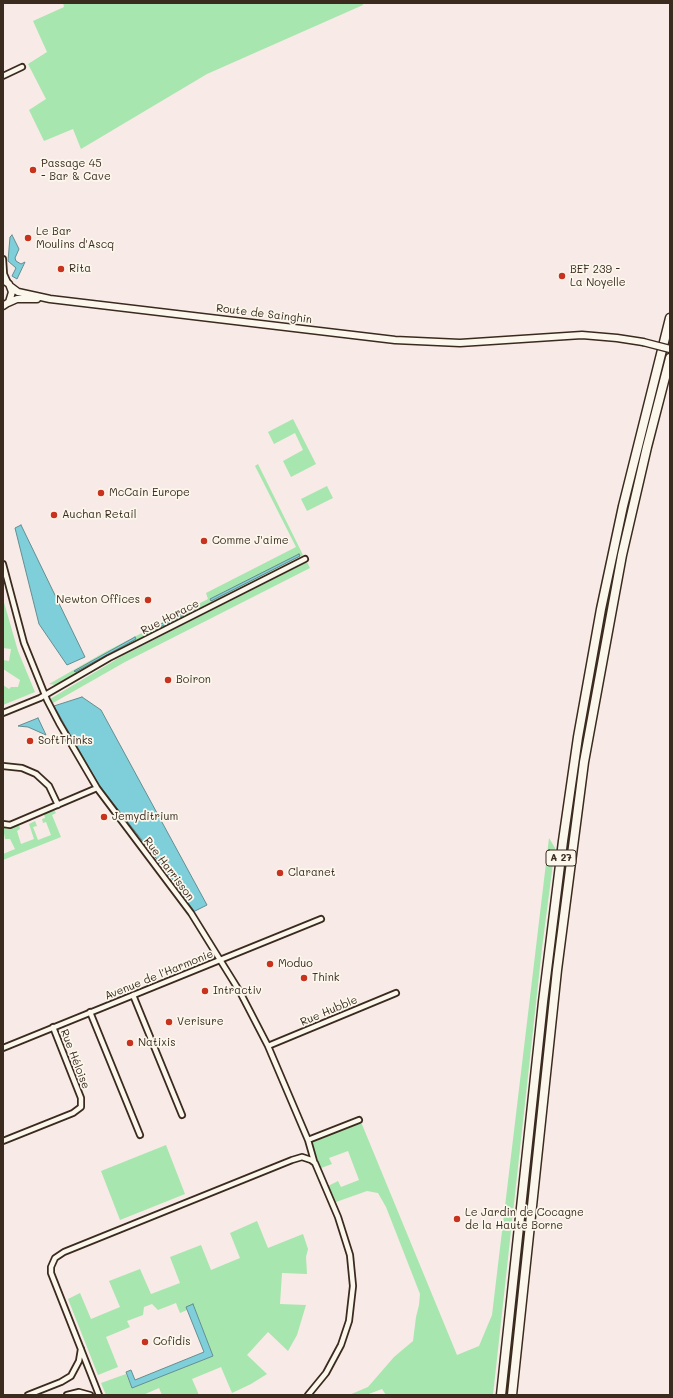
<!DOCTYPE html>
<html>
<head>
<meta charset="utf-8">
<style>
	body { margin:0 }
	#map { position:relative; width:673px; height:1398px; overflow:hidden; background:#f8eae6; font-family:Mali,sans-serif }
	canvas { display:block }
	.frame { position:absolute; inset:0; border:4px solid #3b2a1e; pointer-events:none }
</style>
</head>
<body>
<div id="map">
<canvas width="673" height="1398"></canvas>
<div class="frame"></div>
</div>
<script>
const context = document.querySelector('canvas').getContext('2d');
context.lineJoin = 'round';
function fill(path, color) {
  context.fillStyle = color;
  context.fill(path, 'evenodd');
}
function poly(rows) {
  const path = new Path2D();
  for (const r of rows) {
    path.moveTo(r[0], r[1]);
    for (let i = 2; i < r.length; i += 2) path.lineTo(r[i], r[i + 1]);
  }
  return path;
}
function trace(path, color, width, dash) {
  context.strokeStyle = color;
  context.lineWidth = width;
  context.lineCap = dash ? 'butt' : 'round';
  context.setLineDash(dash || []);
  context.stroke(path);
}
function label(font, color, halo, rows, align = 'center') {
  context.font = font + ' Mali,sans-serif';
  context.lineWidth = 3.5;
  context.setLineDash([]);
  context.textBaseline = 'middle';
  context.strokeStyle = halo;
  context.fillStyle = color;
  for (const [text, x, y, turn = 0] of rows) {
    context.save();
    context.translate(x, y);
    context.rotate((+turn || 0) * Math.PI / 180);
    context.textAlign = isNaN(turn) ? turn : align;
    if (halo) context.strokeText(text, 0, 0);
    context.fillText(text, 0, 0);
    context.restore();
  }
}
fill(poly([
	[63,3,362,3,363,5,207,74,81,149,73,129,44,141,29,110,46,99,28,64,47,52,33,21,64,7],
	[293,419,316,464,291,477,283,461,303,450,295,433,274,444,268,432],
	[258,464,303,555,108,655,56,685,49,684,105,652,208,599,206,593,296,547,255,466],
	[327,486,333,498,307,511,301,499],
	[307,562,310,568,125,662,53,703,50,699,122,656],
	[3,599,18,651,35,692,3,705,3,685,9,689,11,687,18,687,20,680,3,669,3,660,9,661,11,649,3,648],
	[54,810,56,813,52,815,61,837,3,860,3,854,15,849,10,839,5,839,3,827,7,829,19,825,20,829,17,831,21,844,34,839,29,824,35,821,37,826,33,827,38,840,51,835,46,822,43,823,42,819,45,818,44,814],
	[549,838,555,848,542,948,493,1395,386,1395,382,1389,366,1395,349,1395,368,1387,394,1357,413,1341,416,1317,419,1305,420,1294,386,1207,378,1193,367,1191,336,1202,328,1186,338,1181,341,1187,359,1180,348,1151,329,1158,332,1164,321,1168,311,1141,361,1122,457,1355,479,1346,492,1315],
	[166,1145,185,1194,120,1220,101,1171],
	[257,1221,268,1248,303,1234,308,1249,306,1257,307,1274,282,1273,280,1304,306,1305,297,1335,288,1351,268,1332,247,1355,267,1374,251,1384,232,1393,221,1367,192,1379,199,1395,162,1395,159,1388,143,1395,106,1395,101,1383,126,1374,132,1388,213,1356,194,1307,180,1313,176,1303,158,1310,152,1304,144,1307,143,1315,127,1321,130,1327,106,1337,118,1367,98,1375,68,1299,80,1293,91,1319,120,1307,109,1281,140,1269,151,1294,180,1283,170,1257,201,1245,211,1270,240,1258,230,1233]
]), '#a7e6ae');
const water = poly([
	[12,235,19,249,15,258,16,261,21,264,25,262,17,279,12,276,16,268,8,261,10,237,12,235],
	[21,525,85,657,67,665,39,624,15,528,21,525],
	[299,554,300,556,211,601,210,599,299,554],
	[187,611,188,613,146,634,145,632,187,611],
	[135,637,136,639,75,672,74,671,135,637],
	[82,697,101,710,207,905,193,912,173,880,99,785,54,706,82,697],
	[38,718,46,735,28,727,18,726,38,718],
	[193,1304,213,1356,132,1388,126,1372,131,1370,135,1380,204,1352,186,1307,193,1304]
]);
fill(water, '#7fcfdb');
trace(water, '#648d8f', 1);
const minor = poly([
	[3,76,22,67],
	[3,259,4,274,8,283],
	[3,564,24,643,47,700,59,723,97,788,191,913,240,992,268,1046,308,1140,359,1120],
	[3,713,40,698,109,658,305,559],
	[3,766,22,768,36,774,49,786,58,805],
	[3,824,10,825,97,788],
	[133,995,182,1115],
	[90,1012,140,1135],
	[268,1046,396,993],
	[3,1048,321,919],
	[308,1140,314,1161],
	[3,1141,73,1113,81,1107,81,1098,53,1027],
	[28,1395,61,1382,71,1376,79,1361,81,1349],
	[67,1395,79,1392,90,1395],
	[99,1395,51,1273,51,1267,55,1258,64,1252,292,1160,302,1157,311,1160,315,1163,338,1217,350,1255,353,1286,349,1321,341,1345,326,1373,308,1395]
]);
const tertiary = poly([
	[3,280,9,284,12,292,9,302,3,306],
	[10,286,18,292,50,299,395,340,460,343,582,335,617,338,643,342],
	[8,303,17,299,37,299]
]);
const motorway = poly([
	[501,1395,543,1002,563,841,578,737,601,609,623,506,670,318],
	[512,1395,557,970,584,762,622,555,647,447,670,358]
]);
trace(minor, '#3b2a1e', 8);
trace(tertiary, '#3b2a1e', 9);
trace(motorway, '#3b2a1e', 11);
trace(minor, '#fbf7ec', 4.5);
trace(tertiary, '#fbf7ec', 6);
trace(motorway, '#fbf7ec', 8);
const tertiaryBridge = poly([
	[643,342,670,349]
]);
trace(tertiaryBridge, '#3b2a1e', 9, []);
trace(tertiaryBridge, '#fbf7ec', 6);
for (const [x, y, r, color] of [
	[33,170,4,"#c8321e"],
	[28,238,4,"#c8321e"],
	[61,269,4,"#c8321e"],
	[562,276,4,"#c8321e"],
	[101,493,4,"#c8321e"],
	[54,515,4,"#c8321e"],
	[204,541,4,"#c8321e"],
	[148,600,4,"#c8321e"],
	[168,680,4,"#c8321e"],
	[30,741,4,"#c8321e"],
	[104,817,4,"#c8321e"],
	[280,873,4,"#c8321e"],
	[270,964,4,"#c8321e"],
	[304,978,4,"#c8321e"],
	[205,991,4,"#c8321e"],
	[169,1022,4,"#c8321e"],
	[130,1043,4,"#c8321e"],
	[457,1219,4,"#c8321e"],
	[145,1342,4,"#c8321e"]
]) {
  const dot = new Path2D();
  dot.arc(x, y, r, 0, 2 * Math.PI);
  context.fillStyle = color;
  context.fill(dot);
  trace(dot, '#fbf7ec', 1.5);
}
for (const [x, y, w] of [
	[561,858,30]
]) {
  const box = new Path2D();
  box.roundRect(x - w / 2, y - 8, w, 16, 3);
  context.fillStyle = '#fbf7ec';
  context.fill(box);
  trace(box, '#3b2a1e', 1);
}
label('bold 10px', '#3b2a1e', null, [
	["A 27",561,858]
]);
label('11px', '#3b2a1e', '#fbf7ec', [
	["Passage 45",41,164],
	["- Bar & Cave",41,177],
	["Le Bar",36,232],
	["Moulins d'Ascq",36,245],
	["Rita",69,269],
	["BEF 239 -",570,270],
	["La Noyelle",570,283],
	["McCain Europe",109,493],
	["Auchan Retail",62,515],
	["Comme J'aime",212,541],
	["Newton Offices",140,600,"right"],
	["Boiron",176,680],
	["SoftThinks",38,741],
	["Jemyditrium",112,817],
	["Claranet",288,873],
	["Moduo",278,964],
	["Think",312,978],
	["Intractiv",213,991],
	["Verisure",177,1022],
	["Natixis",138,1043],
	["Le Jardin de Cocagne",465,1213],
	["de la Haute Borne",465,1226],
	["Cofidis",153,1342]
], 'left');
label('11px', '#3b2a1e', '#fbf7ec', [
	["Route de Sainghin",264,314,7],
	["Rue Horace",170,617,-27],
	["Rue Harrisson",169,869,53],
	["Avenue de l'Harmonie",159,975,-22],
	["Rue Hubble",329,1011,-23],
	["Rue Héloise",75,1059,69]
]);
</script>
</body>
</html>
